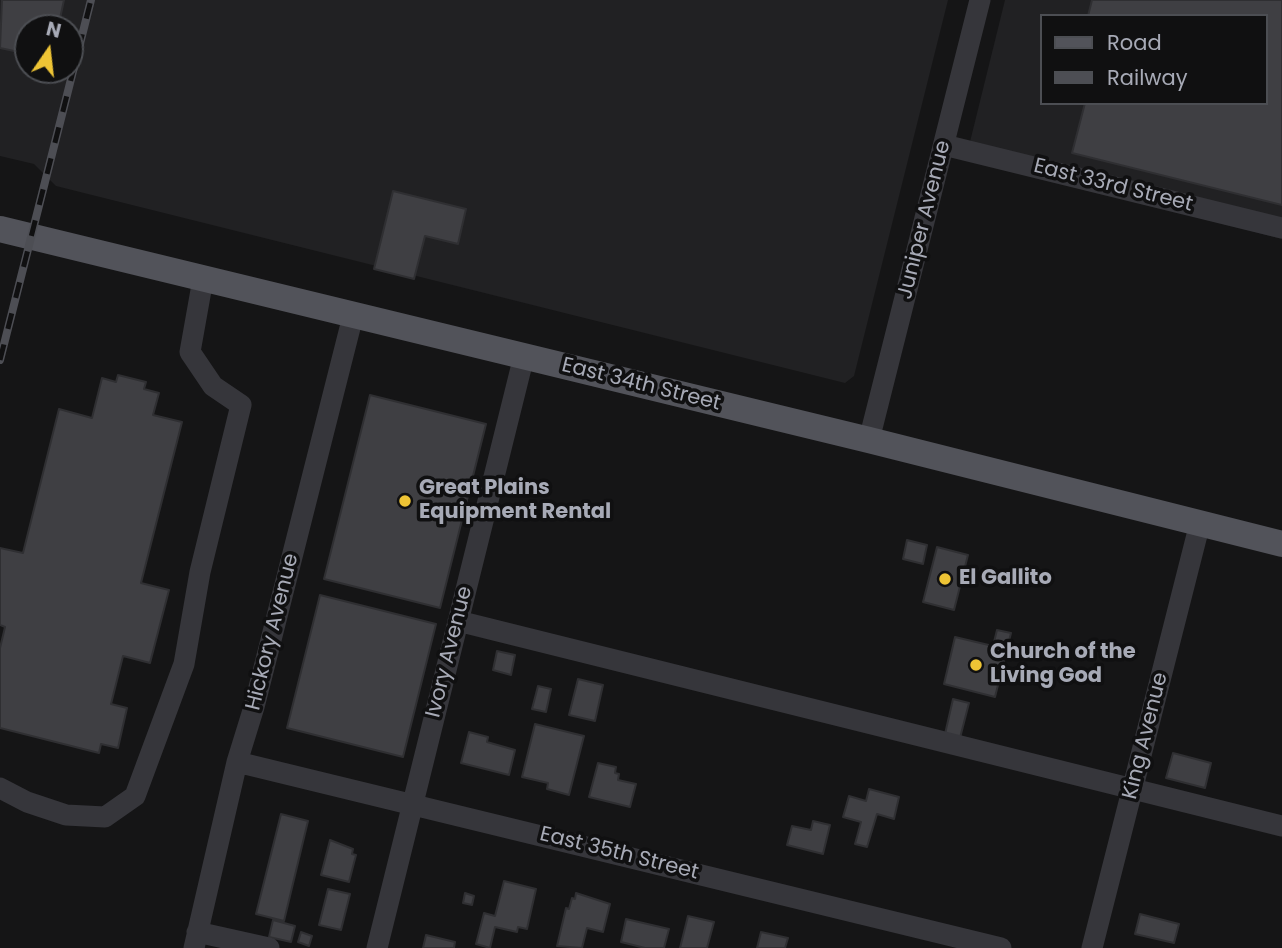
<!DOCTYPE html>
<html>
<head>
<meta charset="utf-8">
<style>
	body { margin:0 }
	#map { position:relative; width:1282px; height:948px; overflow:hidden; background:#151516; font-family:Poppins,sans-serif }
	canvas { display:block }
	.legend { position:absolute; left:1040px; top:14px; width:228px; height:91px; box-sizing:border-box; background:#101011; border:2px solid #4c4e53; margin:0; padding:9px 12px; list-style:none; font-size:21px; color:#a7aab6 }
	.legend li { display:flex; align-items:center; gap:14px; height:35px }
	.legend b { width:35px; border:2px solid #4c4e53 }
	.north { position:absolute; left:14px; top:14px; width:70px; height:70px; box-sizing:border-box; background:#101011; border:2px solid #4c4e53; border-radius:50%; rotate:14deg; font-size:19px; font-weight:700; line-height:28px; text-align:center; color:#a7aab6 }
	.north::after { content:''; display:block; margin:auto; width:24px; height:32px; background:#eec435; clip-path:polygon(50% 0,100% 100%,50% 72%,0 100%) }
</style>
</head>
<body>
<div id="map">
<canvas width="1282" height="948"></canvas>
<ul class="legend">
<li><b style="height:9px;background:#52535a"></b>Road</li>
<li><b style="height:9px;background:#4d4e54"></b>Railway</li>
</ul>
<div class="north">N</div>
</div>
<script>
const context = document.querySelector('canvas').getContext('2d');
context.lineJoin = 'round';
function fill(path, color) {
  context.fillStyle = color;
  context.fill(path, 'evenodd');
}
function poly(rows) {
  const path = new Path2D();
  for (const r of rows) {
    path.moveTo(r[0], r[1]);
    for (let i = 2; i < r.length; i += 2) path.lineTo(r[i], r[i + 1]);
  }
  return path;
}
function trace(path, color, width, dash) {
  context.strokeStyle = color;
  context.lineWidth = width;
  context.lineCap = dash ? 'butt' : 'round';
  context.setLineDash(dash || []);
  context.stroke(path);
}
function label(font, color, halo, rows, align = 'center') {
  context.font = font + ' Poppins,sans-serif';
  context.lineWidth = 7;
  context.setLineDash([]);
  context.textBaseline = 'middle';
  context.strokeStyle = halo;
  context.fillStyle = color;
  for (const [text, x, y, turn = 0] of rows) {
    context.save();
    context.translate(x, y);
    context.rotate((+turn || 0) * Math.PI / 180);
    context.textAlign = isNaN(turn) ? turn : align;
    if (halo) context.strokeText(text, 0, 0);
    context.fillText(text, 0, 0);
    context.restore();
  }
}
fill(poly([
	[0,0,948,0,854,376,845,383,56,186,34,164,0,156],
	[28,28,70,28,70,70,28,70],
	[1005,0,1282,0,1282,239,966,158],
	[1042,16,1266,16,1266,103,1042,103]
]), '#212123');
const building = poly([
	[2,0,64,0,58,28,28,28,28,54,0,48,2,0],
	[1092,0,1282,0,1282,205,1072,153,1085,103,1266,103,1266,16,1088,16,1092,0],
	[393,191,466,209,458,244,425,236,414,279,374,269,393,191],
	[118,375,146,382,144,389,159,393,153,415,182,422,141,583,169,590,150,663,123,656,111,704,127,708,118,748,101,744,99,753,0,728,0,648,5,627,0,625,0,548,23,553,59,409,92,418,102,378,116,382,118,375],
	[370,395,486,424,440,608,324,579,370,395],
	[907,540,927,545,923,564,903,559,907,540],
	[937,547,968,555,954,610,923,602,937,547],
	[320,595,436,624,403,757,287,728,320,595],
	[997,630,1011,633,995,697,944,684,955,637,993,646,997,630],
	[497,651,515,655,511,675,493,670,497,651],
	[578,679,603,685,595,721,569,715,578,679],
	[538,686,551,689,546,712,532,709,538,686],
	[953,699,969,703,960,738,945,734,953,699],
	[535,724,584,736,569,795,547,789,548,783,522,777,535,724],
	[469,732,488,737,487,742,515,750,509,775,461,763,469,732],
	[1173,753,1211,763,1205,788,1166,778,1173,753],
	[598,763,616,767,615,773,619,774,618,780,636,784,630,807,589,797,598,763],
	[869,789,899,797,894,819,877,814,867,847,855,844,861,822,843,817,849,796,866,801,869,789],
	[281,814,308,821,284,921,256,914,281,814],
	[813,821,830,825,823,854,787,845,792,826,811,830,813,821],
	[330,840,353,849,352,854,356,855,349,882,321,875,330,840],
	[504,881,536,889,527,929,518,927,517,932,495,927,490,948,476,944,484,913,495,916,504,881],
	[328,889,350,894,341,930,319,925,328,889],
	[465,893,474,896,472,905,463,903,465,893],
	[576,893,610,904,603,932,587,928,582,948,557,946,566,908,569,909,572,898,575,899,576,893],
	[1140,914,1179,924,1174,943,1135,934,1140,914],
	[688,916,714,922,707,948,680,948,688,916],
	[626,919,669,929,664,948,645,948,621,942,626,919],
	[273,920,295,926,291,942,269,937,273,920],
	[301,932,312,936,309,946,298,942,301,932],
	[761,932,788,938,785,948,757,948,761,932],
	[426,935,455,942,454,948,423,948,426,935]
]);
fill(building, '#3f3f43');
trace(building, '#2f2f32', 2);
trace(poly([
	[944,145,1282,228],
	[869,440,980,0],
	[458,621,1282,826],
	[237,762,1001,948],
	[0,788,27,802,66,815,105,817,135,796,184,664,200,572,241,405,213,386,190,352,203,279],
	[197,932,269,948],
	[194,948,237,762,254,707,353,316],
	[377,948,524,356],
	[1092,948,1200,523]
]), '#36363b', 21);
trace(poly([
	[0,229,869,440,1282,544]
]), '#52535a', 26);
const rail = poly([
	[0,360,91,0]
]);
trace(rail, '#4d4e54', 8);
trace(rail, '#101011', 5, [16]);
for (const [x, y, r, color] of [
	[405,501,7,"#eec435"],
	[945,579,7,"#eec435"],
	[976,665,7,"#eec435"]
]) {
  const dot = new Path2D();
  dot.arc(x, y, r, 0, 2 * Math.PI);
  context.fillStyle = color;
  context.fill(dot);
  trace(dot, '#101011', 2.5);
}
label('21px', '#a7aab6', '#101011', [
	["East 33rd Street",1113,186,14],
	["Juniper Avenue",925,220,-76],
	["East 34th Street",641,385,14],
	["Hickory Avenue",273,632,-76],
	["Ivory Avenue",450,652,-76],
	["King Avenue",1146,736,-76],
	["East 35th Street",619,854,14]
]);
label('bold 21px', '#a7aab6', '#101011', [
	["Great Plains",419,489],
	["Equipment Rental",419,513],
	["El Gallito",959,579],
	["Church of the",990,653],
	["Living God",990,677]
], 'left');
</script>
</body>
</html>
